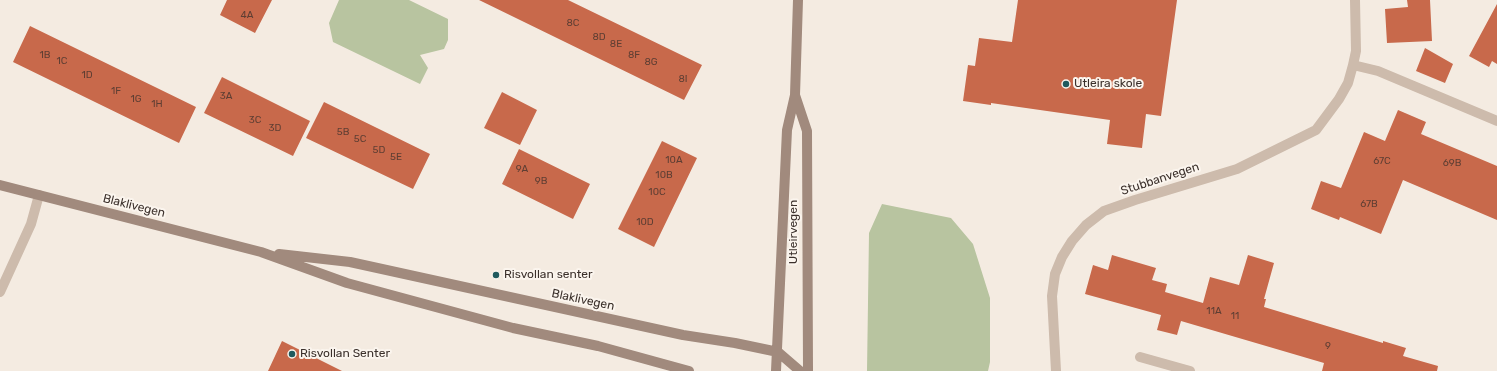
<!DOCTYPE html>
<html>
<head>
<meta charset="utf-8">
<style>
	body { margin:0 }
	canvas { display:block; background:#f4ebe1 }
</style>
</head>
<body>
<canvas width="1497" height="371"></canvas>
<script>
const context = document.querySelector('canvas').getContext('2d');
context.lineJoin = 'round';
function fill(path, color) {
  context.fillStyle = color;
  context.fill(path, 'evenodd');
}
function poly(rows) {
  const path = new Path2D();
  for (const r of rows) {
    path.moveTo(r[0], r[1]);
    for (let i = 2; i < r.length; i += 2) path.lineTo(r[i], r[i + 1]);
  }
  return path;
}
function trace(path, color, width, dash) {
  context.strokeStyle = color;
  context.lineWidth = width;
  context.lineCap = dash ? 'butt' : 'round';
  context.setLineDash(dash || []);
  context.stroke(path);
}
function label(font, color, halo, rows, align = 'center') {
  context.font = font + ' Rubik,sans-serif';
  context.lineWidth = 4;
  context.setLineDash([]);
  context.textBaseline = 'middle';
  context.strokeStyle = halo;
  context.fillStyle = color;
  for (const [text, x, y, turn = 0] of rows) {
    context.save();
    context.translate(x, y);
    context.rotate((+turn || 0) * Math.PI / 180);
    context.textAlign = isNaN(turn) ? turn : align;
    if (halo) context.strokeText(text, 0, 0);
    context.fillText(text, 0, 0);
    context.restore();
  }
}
fill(poly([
	[339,0,409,0,448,19,448,40,444,49,420,55,428,68,420,84,333,42,329,23],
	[882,204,951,218,973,244,990,298,990,362,988,371,867,371,869,233]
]), '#b8c4a0');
fill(poly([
	[227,0,272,0,255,33,220,15],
	[479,0,568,0,702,65,684,100],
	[1018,0,1177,0,1161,116,1146,114,1142,148,1107,144,1110,120,991,103,991,105,963,101,968,65,975,66,979,38,1012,42],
	[1407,0,1430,0,1432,41,1387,43,1385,9,1408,7],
	[1497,4,1497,64,1492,61,1489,67,1469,56],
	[30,26,196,107,179,143,13,62],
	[1425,48,1453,64,1445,83,1416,71],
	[222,77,310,121,293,156,204,113],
	[502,92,537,110,520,145,484,128],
	[324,102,430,154,413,189,306,138],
	[1398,110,1426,122,1421,134,1497,166,1497,220,1403,180,1381,234,1340,217,1339,220,1311,209,1321,181,1341,188,1364,132,1385,141],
	[662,141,697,158,654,247,618,229],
	[519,149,590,184,573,219,502,184],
	[1112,255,1156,268,1152,280,1167,284,1165,292,1203,303,1210,277,1239,285,1248,255,1274,263,1264,299,1266,299,1264,307,1383,343,1383,341,1406,348,1403,356,1438,366,1437,371,1322,371,1324,363,1181,321,1177,335,1157,330,1161,315,1085,294,1093,265,1108,270],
	[282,341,342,371,268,371]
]), '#c8694b');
trace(poly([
	[1353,65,1378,71,1497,121],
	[0,292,31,224,39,195],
	[1140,357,1190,371],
	[1056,371,1052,296,1055,274,1062,257,1072,241,1086,225,1104,211,1135,200,1237,169,1316,130,1339,99,1348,83,1353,65,1356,51,1355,0]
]), '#cdbbac', 10);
trace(poly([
	[795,95,807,131,808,371],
	[0,185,261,252,347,283,513,328,598,346,689,371],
	[279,254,350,262,683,335,735,343,778,352,800,371],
	[776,371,787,130,795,95,798,0]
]), '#a18a7d', 10);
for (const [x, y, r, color] of [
	[1066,84,4,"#1f5a5e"],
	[496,275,4,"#1f5a5e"],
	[292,354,4,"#1f5a5e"]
]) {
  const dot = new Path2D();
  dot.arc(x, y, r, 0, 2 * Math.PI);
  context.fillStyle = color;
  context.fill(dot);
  trace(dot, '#fbf5ee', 1.5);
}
label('10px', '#5e3e33', null, [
	["4A",247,15],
	["8C",573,23],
	["8D",599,37],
	["8E",616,44],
	["1B",45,55],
	["8F",634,55],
	["1C",62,61],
	["8G",651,62],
	["1D",87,75],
	["8I",683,79],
	["1F",116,91],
	["3A",226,96],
	["1G",136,99],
	["1H",157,104],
	["3C",255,120],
	["3D",275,128],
	["5B",343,132],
	["5C",360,139],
	["5D",379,150],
	["5E",396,157],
	["10A",674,160],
	["67C",1382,161],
	["69B",1452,163],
	["9A",522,169],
	["10B",664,175],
	["9B",541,181],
	["10C",657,192],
	["67B",1369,204],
	["10D",645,222],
	["11A",1214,311],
	["11",1235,316],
	["9",1328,346]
]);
label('12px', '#3b302b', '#fbf5ee', [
	["Utleira skole",1074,84],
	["Risvollan senter",504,275],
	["Risvollan Senter",300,354]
], 'left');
label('12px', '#3b302b', '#fbf5ee', [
	["Stubbanvegen",1160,179,-18],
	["Blaklivegen",134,206,14],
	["Utleirvegen",794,232,-90],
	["Blaklivegen",583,300,12]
]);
</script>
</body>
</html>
